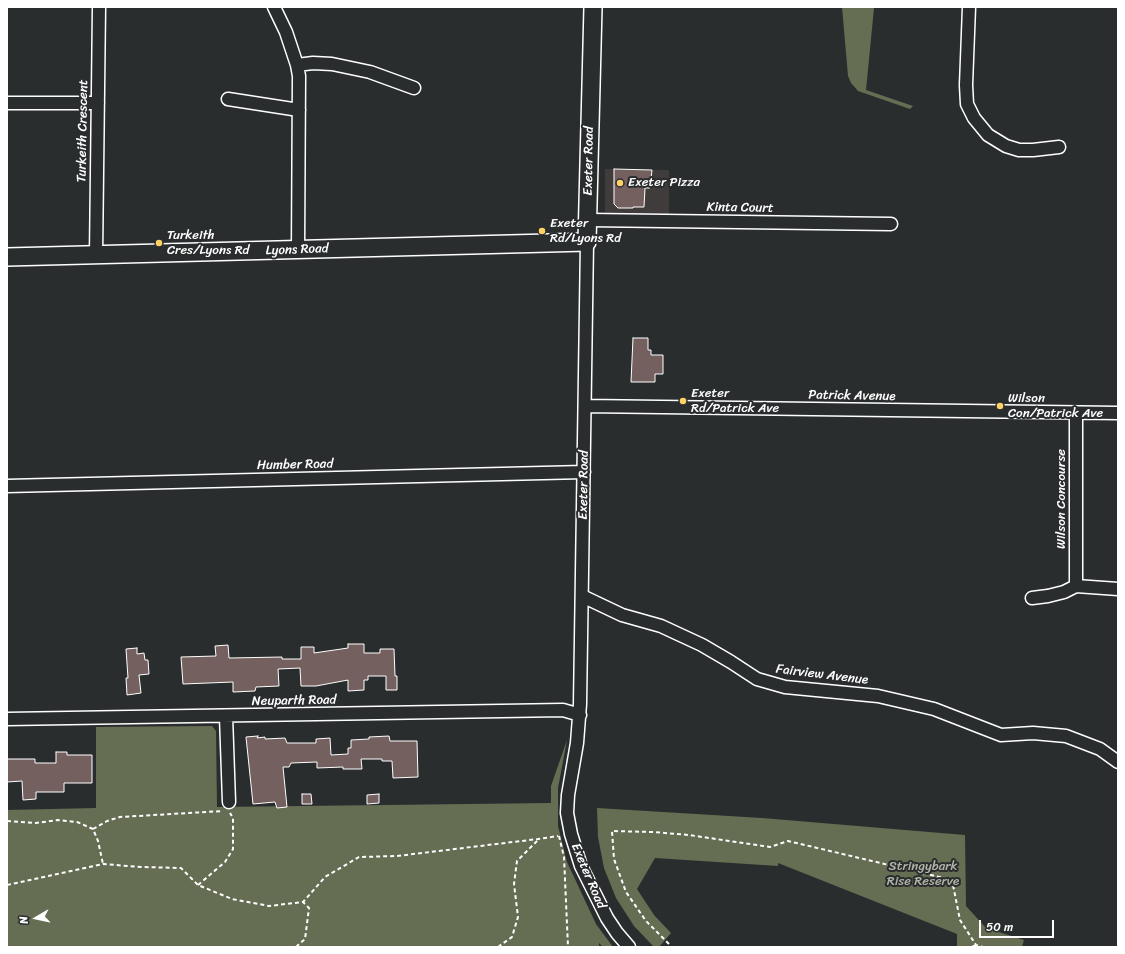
<!DOCTYPE html>
<html>
<head>
<meta charset="utf-8">
<style>
	body { margin:0 }
	#map { position:relative; width:1125px; height:954px; overflow:hidden; background:#2a2d2e; font-family:Sriracha,sans-serif }
	canvas { display:block }
	.frame { position:absolute; inset:0; border:8px solid #fff; pointer-events:none }
	.north { position:absolute; left:16px; top:898px; width:40px; height:40px; -webkit-text-stroke:3px #2a2d2e; paint-order:stroke; rotate:261deg; font-size:11px; font-weight:700; line-height:16px; text-align:center; color:#fff }
	.north::after { content:''; display:block; margin:auto; width:14px; height:18px; background:#fff; clip-path:polygon(50% 0,100% 100%,50% 72%,0 100%) }
	.scale { position:absolute; left:979px; top:920px; width:75px; height:18px; box-sizing:border-box; border:2px solid #fff; border-top:0; padding-left:5px; font-size:12px; line-height:14px; white-space:nowrap; color:#fff; -webkit-text-stroke:3px #2a2d2e; paint-order:stroke }
</style>
</head>
<body>
<div id="map">
<canvas width="1125" height="954"></canvas>
<div class="frame"></div>
<div class="north">N</div>
<div class="scale">50 m</div>
</div>
<script>
const context = document.querySelector('canvas').getContext('2d');
context.lineJoin = 'round';
function fill(path, color) {
  context.fillStyle = color;
  context.fill(path, 'evenodd');
}
function poly(rows) {
  const path = new Path2D();
  for (const r of rows) {
    path.moveTo(r[0], r[1]);
    for (let i = 2; i < r.length; i += 2) path.lineTo(r[i], r[i + 1]);
  }
  return path;
}
function trace(path, color, width, dash) {
  context.strokeStyle = color;
  context.lineWidth = width;
  context.lineCap = dash ? 'butt' : 'round';
  context.setLineDash(dash || []);
  context.stroke(path);
}
function label(font, color, halo, rows, align = 'center') {
  context.font = font + ' Sriracha,sans-serif';
  context.lineWidth = 4;
  context.setLineDash([]);
  context.textBaseline = 'middle';
  context.strokeStyle = halo;
  context.fillStyle = color;
  for (const [text, x, y, turn = 0] of rows) {
    context.save();
    context.translate(x, y);
    context.rotate((+turn || 0) * Math.PI / 180);
    context.textAlign = isNaN(turn) ? turn : align;
    if (halo) context.strokeText(text, 0, 0);
    context.fillText(text, 0, 0);
    context.restore();
  }
}
fill(poly([
	[605,169,669,170,669,215,605,214]
]), '#403c3c');
fill(poly([
	[842,7,874,8,866,90,913,106,910,109,858,91,851,83,848,76],
	[212,726,216,731,217,807,551,803,551,786,567,740,558,788,558,826,567,862,596,924,613,947,603,947,599,943,599,947,7,947,7,810,96,808,96,727],
	[597,808,762,818,965,835,966,906,986,928,1024,940,1022,947,957,947,957,934,778,863,778,866,655,858,637,889,654,915,671,933,659,947,654,947,634,926,616,898,604,868,598,837]
]), '#656d53');
const building = poly([
	[614,169,652,170,650,188,645,188,644,207,633,207,633,208,618,208,614,204,614,169],
	[633,338,648,338,648,350,651,350,651,355,663,355,663,374,655,374,655,382,631,382,633,338],
	[348,644,364,644,364,653,380,653,380,649,394,649,395,676,397,676,397,690,386,690,386,676,368,676,368,680,364,680,364,690,348,691,348,680,316,686,301,686,300,668,278,669,279,686,256,687,255,691,233,692,233,682,183,684,181,657,216,656,215,646,228,645,229,658,282,657,282,659,301,659,301,647,314,647,314,653,348,648,348,644],
	[137,648,137,654,144,653,145,660,148,660,149,674,139,675,141,693,127,695,126,678,128,678,126,649,137,648],
	[258,736,257,738,265,737,265,739,285,738,287,743,316,743,316,739,330,738,331,755,348,754,348,748,351,748,351,740,369,739,369,737,389,736,390,741,417,741,418,777,393,778,392,761,382,761,382,759,361,759,362,769,343,769,343,767,317,768,317,762,291,763,289,767,283,767,287,807,277,808,275,802,253,804,246,737,258,736],
	[56,752,67,752,67,755,92,755,92,783,64,783,64,792,36,792,36,799,23,800,22,781,7,782,7,759,35,759,35,763,56,763,56,752],
	[302,794,311,794,312,804,302,804,302,794],
	[379,794,379,803,367,804,367,795,379,794]
]);
fill(building, '#74605e');
trace(building, '#fff', 1);
const minor = poly([
	[274,7,286,32,297,65,299,76,298,250],
	[969,7,966,85,967,104,974,118,988,135,1006,146,1019,150,1033,150,1059,147],
	[297,65,313,63,332,64,370,72,414,88],
	[228,99,299,110],
	[7,103,98,103],
	[588,220,891,224],
	[587,242,580,704,577,743,568,795,567,813,571,834,581,866,607,918,617,933,629,947],
	[96,255,99,7],
	[585,406,1118,413],
	[7,486,584,472],
	[1076,586,1076,413],
	[582,596,622,615,661,626,702,645,731,662,757,679,785,687,878,696,934,709,1001,735,1033,733,1066,736,1100,749,1118,762],
	[1032,598,1048,596,1064,592,1076,586,1118,589],
	[226,716,229,802],
	[7,719,563,710,580,715]
]);
const secondary = poly([
	[7,257,587,242,593,7]
]);
trace(minor, '#fff', 15);
trace(secondary, '#fff', 20);
trace(poly([
	[7,821,36,823,58,820,77,822,93,829,98,841,103,864],
	[93,829,107,821,120,817,223,811],
	[559,836,564,857,568,947],
	[7,885,103,864,141,867,181,868,198,885,232,899,269,906,303,902,325,877,359,857,397,856,538,839,558,836],
	[198,885,225,862,233,849,233,818,230,813],
	[669,944,646,921,626,892,614,859,612,831,653,832,689,835,770,847,788,841,952,880,960,920,976,945,983,947],
	[296,947,305,939,309,908,303,902],
	[498,947,512,937,518,917,514,884,517,861,538,840],
	[972,947,976,945]
]), '#fff', 2, [4, 3]);
trace(minor, '#2a2d2e', 12);
trace(secondary, '#2a2d2e', 17);
for (const [x, y, r, color] of [
	[620,183,4,"#ffd166"],
	[542,231,4,"#ffd166"],
	[159,243,4,"#ffd166"],
	[683,401,4,"#ffd166"],
	[1000,406,4,"#ffd166"]
]) {
  const dot = new Path2D();
  dot.arc(x, y, r, 0, 2 * Math.PI);
  context.fillStyle = color;
  context.fill(dot);
  trace(dot, '#2a2d2e', 1.5);
}
label('13px', '#fff', '#2a2d2e', [
	["Turkeith Crescent",83,131,-89],
	["Exeter Road",589,161,-89],
	["Kinta Court",740,208,1],
	["Lyons Road",297,250,-2],
	["Patrick Avenue",852,396,1],
	["Humber Road",295,465,-1],
	["Exeter Road",584,485,-89],
	["Wilson Concourse",1062,499,-90],
	["Fairview Avenue",822,675,7],
	["Neuparth Road",294,701,-1],
	["Exeter Road",588,876,67]
]);
label('13px', '#fff', '#2a2d2e', [
	["Exeter Pizza",628,183],
	["Exeter",550,224],
	["Rd/Lyons Rd",550,239],
	["Turkeith",167,236],
	["Cres/Lyons Rd",167,251],
	["Exeter",691,394],
	["Rd/Patrick Ave",691,409],
	["Wilson",1008,399],
	["Con/Patrick Ave",1008,414]
], 'left');
label('13px', '#b2b6a9', '#2a2d2e', [
	["Stringybark",923,867],
	["Rise Reserve",923,882]
]);
</script>
</body>
</html>
